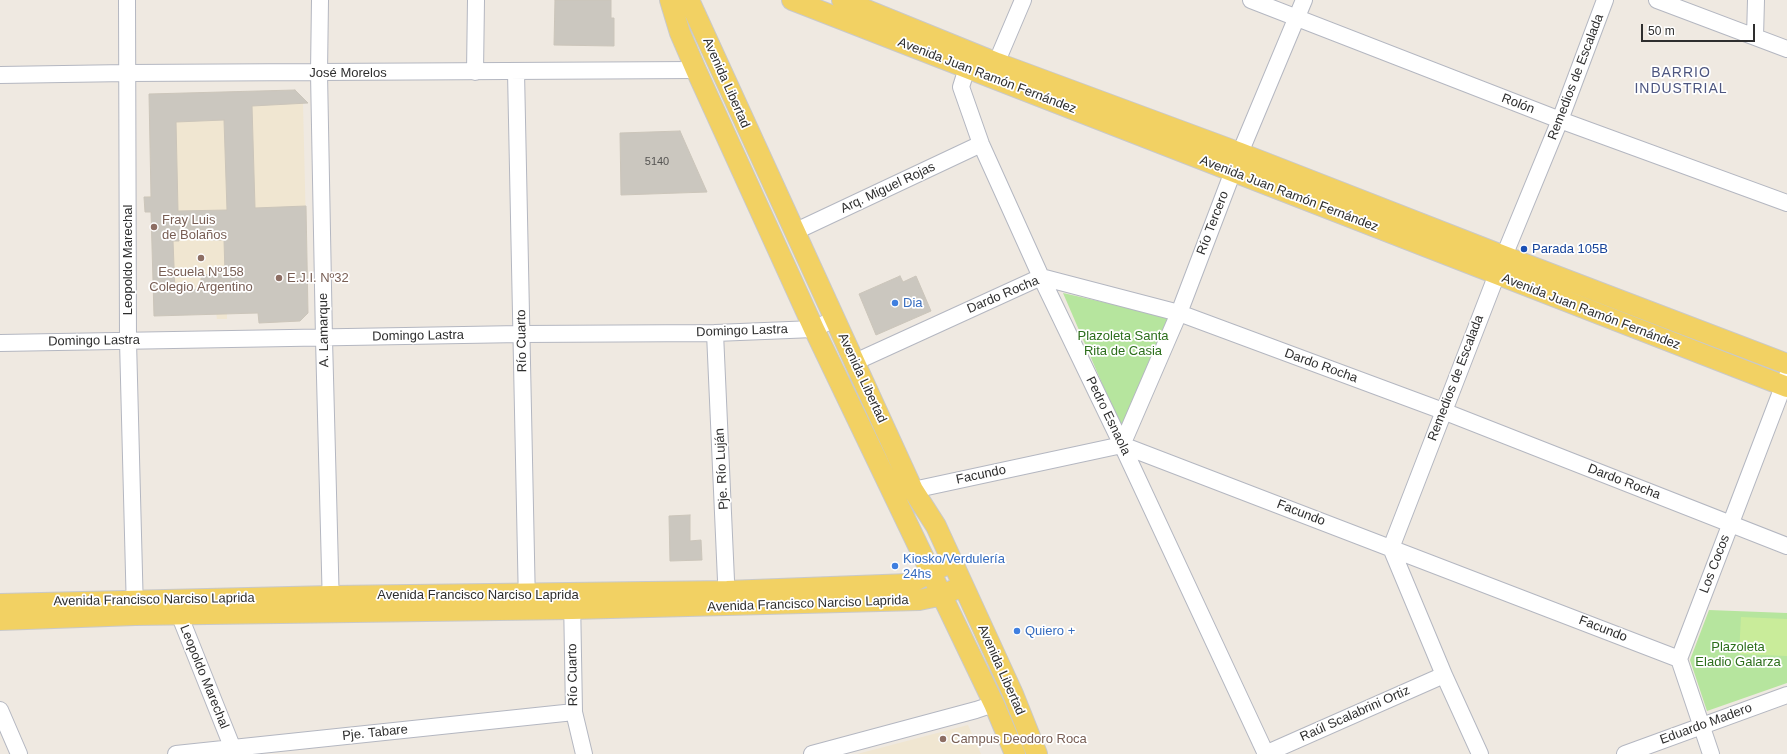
<!DOCTYPE html>
<html>
<head>
<meta charset="utf-8">
<style>
	body { margin:0 }
	#map { position:relative; width:1787px; height:754px; overflow:hidden; background:#efe9e1; font-family:Helvetica,sans-serif }
	canvas { display:block }
	.scale { position:absolute; left:1641px; top:24px; width:114px; height:18px; box-sizing:border-box; border:2px solid #2e2e2e; border-top:0; padding-left:5px; font-size:12px; line-height:14px; white-space:nowrap; color:#2e2e2e; -webkit-text-stroke:3px #fff; paint-order:stroke }
</style>
</head>
<body>
<div id="map">
<canvas width="1787" height="754"></canvas>
<div class="scale">50 m</div>
</div>
<script>
const context = document.querySelector('canvas').getContext('2d');
context.lineJoin = 'round';
function fill(path, color) {
  context.fillStyle = color;
  context.fill(path, 'evenodd');
}
function poly(rows) {
  const path = new Path2D();
  for (const r of rows) {
    path.moveTo(r[0], r[1]);
    for (let i = 2; i < r.length; i += 2) path.lineTo(r[i], r[i + 1]);
  }
  return path;
}
function trace(path, color, width, dash) {
  context.strokeStyle = color;
  context.lineWidth = width;
  context.lineCap = dash ? 'butt' : 'round';
  context.setLineDash(dash || []);
  context.stroke(path);
}
function label(font, color, halo, rows, align = 'center') {
  context.font = font + ' Helvetica,sans-serif';
  context.lineWidth = 3.5;
  context.setLineDash([]);
  context.textBaseline = 'middle';
  context.strokeStyle = halo;
  context.fillStyle = color;
  for (const [text, x, y, turn = 0] of rows) {
    context.save();
    context.translate(x, y);
    context.rotate((+turn || 0) * Math.PI / 180);
    context.textAlign = isNaN(turn) ? turn : align;
    if (halo) context.strokeText(text, 0, 0);
    context.fillText(text, 0, 0);
    context.restore();
  }
}
fill(poly([
	[295,90,302,98,303,103,308,313,300,321,259,323,258,313,227,313,227,319,217,319,216,313,154,316,151,212,145,212,144,197,151,196,149,94],
	[968,725,981,754,857,754]
]), '#f0e6d1');
fill(poly([
	[1063,293,1173,318,1123,432],
	[1709,610,1787,613,1787,683,1707,711,1690,660]
]), '#b6e59e');
fill(poly([
	[1741,617,1787,619,1787,656,1739,654]
]), '#c9ec9a');
const building = poly([
	[555,0,611,0,611,18,614,18,614,46,554,45,555,0],
	[295,90,308,103,252,106,255,208,306,206,308,313,300,321,259,323,258,313,154,316,151,212,145,212,144,197,151,197,149,94,295,90],
	[224,120,227,210,178,211,176,122,224,120],
	[211,230,211,240,224,240,225,273,201,275,201,289,175,291,173,241,179,241,179,231,211,230],
	[680,131,707,192,621,195,620,133,680,131],
	[900,276,903,282,916,276,931,311,876,335,859,294,900,276],
	[690,515,690,541,701,540,702,560,670,561,669,516,690,515]
]);
fill(building, '#cbc7bf');
trace(building, '#cbc5ba', 1);
const minor = poly([
	[127,0,128,341,135,612],
	[320,0,319,73,324,339,331,608],
	[1251,0,1560,120,1787,203],
	[1657,0,1787,49],
	[1755,37,1756,0],
	[970,58,961,87,981,144,1041,277,1122,445,1266,754],
	[475,72,476,0],
	[516,72,527,605],
	[992,73,1023,0],
	[0,75,127,73,696,70],
	[794,232,981,144],
	[715,333,727,603],
	[0,343,521,334,715,333,814,329,834,319],
	[855,362,1041,277,1179,313,1443,411,1787,546],
	[1122,445,1179,313,1240,153,1304,0],
	[913,490,1122,445,1679,659],
	[572,598,574,712,584,754],
	[177,603,179,614,235,754],
	[0,710,19,754],
	[176,754,574,712],
	[812,754,976,710,994,704],
	[1265,754,1444,675],
	[1480,754,1444,675,1391,548,1504,256,1560,120,1605,0],
	[1625,754,1787,695],
	[1711,754,1679,659,1787,376]
]);
const major = poly([
	[670,0,680,33,696,70,814,329,994,704,1015,754],
	[689,0,913,490,936,526,1013,694,1037,754],
	[792,0,1787,387],
	[842,0,997,63,1240,153,1504,256,1787,364],
	[0,604,331,596,727,591,909,584,951,562],
	[0,620,135,615,572,609,919,600,943,595,962,586]
]);
trace(minor, '#b4b7c1', 18);
trace(major, '#c9c9c9', 22);
trace(minor, '#fff', 16);
trace(major, '#f2d163', 20);
for (const [x, y, r, color] of [
	[154,227,4,"#8d6e63"],
	[1524,249,4,"#1a4fb4"],
	[201,258,4,"#8d6e63"],
	[279,278,4,"#8d6e63"],
	[895,303,4,"#3f7fe0"],
	[895,566,4,"#3f7fe0"],
	[1017,631,4,"#3f7fe0"],
	[943,739,4,"#8d6e63"]
]) {
  const dot = new Path2D();
  dot.arc(x, y, r, 0, 2 * Math.PI);
  context.fillStyle = color;
  context.fill(dot);
  trace(dot, '#fff', 1.5);
}
label('11px', '#555452', null, [
	["5140",657,162]
]);
label('13px', '#2e2e2e', '#fff', [
	["José Morelos",348,73],
	["Avenida Juan Ramón Fernández",987,76,21],
	["Remedios de Escalada",1576,77,-69],
	["Avenida Libertad",726,83,66],
	["Rolón",1518,104,21],
	["Arq. Miguel Rojas",888,188,-25],
	["Avenida Juan Ramón Fernández",1289,194,21],
	["Río Tercero",1213,223,-69],
	["Leopoldo Marechal",128,260,-90],
	["Dardo Rocha",1003,295,-23],
	["Avenida Juan Ramón Fernández",1591,312,21],
	["A. Lamarque",324,330,-91],
	["Domingo Lastra",742,331,-2],
	["Domingo Lastra",418,336,-1],
	["Domingo Lastra",94,341,-1],
	["Río Cuarto",522,341,-91],
	["Dardo Rocha",1321,366,20],
	["Avenida Libertad",862,378,65],
	["Remedios de Escalada",1456,378,-69],
	["Pedro Esnaola",1108,416,64],
	["Pje. Río Luján",722,469,-93],
	["Facundo",981,475,-12],
	["Dardo Rocha",1624,482,21],
	["Facundo",1301,513,21],
	["Los Cocos",1715,564,-69],
	["Avenida Francisco Narciso Laprida",478,595],
	["Avenida Francisco Narciso Laprida",154,600,-1],
	["Avenida Francisco Narciso Laprida",808,604,-2],
	["Facundo",1603,629,21],
	["Avenida Libertad",1001,670,66],
	["Río Cuarto",573,675,-91],
	["Leopoldo Marechal",204,677,68],
	["Raúl Scalabrini Ortiz",1355,714,-24],
	["Eduardo Madero",1706,724,-20],
	["Pje. Tabare",375,733,-6]
]);
label('13px', '#785e54', '#fff', [
	["Fray Luis",162,220],
	["de Bolaños",162,235],
	["Escuela Nº158",201,272,"center"],
	["Colegio Argentino",201,287,"center"],
	["E.J.I. Nº32",287,278],
	["Campus Deodoro Roca",951,739]
], 'left');
label('13px', '#164399', '#fff', [
	["Parada 105B",1532,249]
], 'left');
label('13px', '#366cbe', '#fff', [
	["Dia",903,303],
	["Kiosko/Verdulería",903,559],
	["24hs",903,574],
	["Quiero +",1025,631]
], 'left');
label('13px', '#2c6e1b', '#fff', [
	["Plazoleta Santa",1123,336],
	["Rita de Casia",1123,351],
	["Plazoleta",1738,647],
	["Eladio Galarza",1738,662]
]);
context.letterSpacing = '1px';
label('14px', '#4d5680', '#fff', [
	["BARRIO",1681,73],
	["INDUSTRIAL",1681,89]
]);
context.letterSpacing = '0px';
</script>
</body>
</html>
